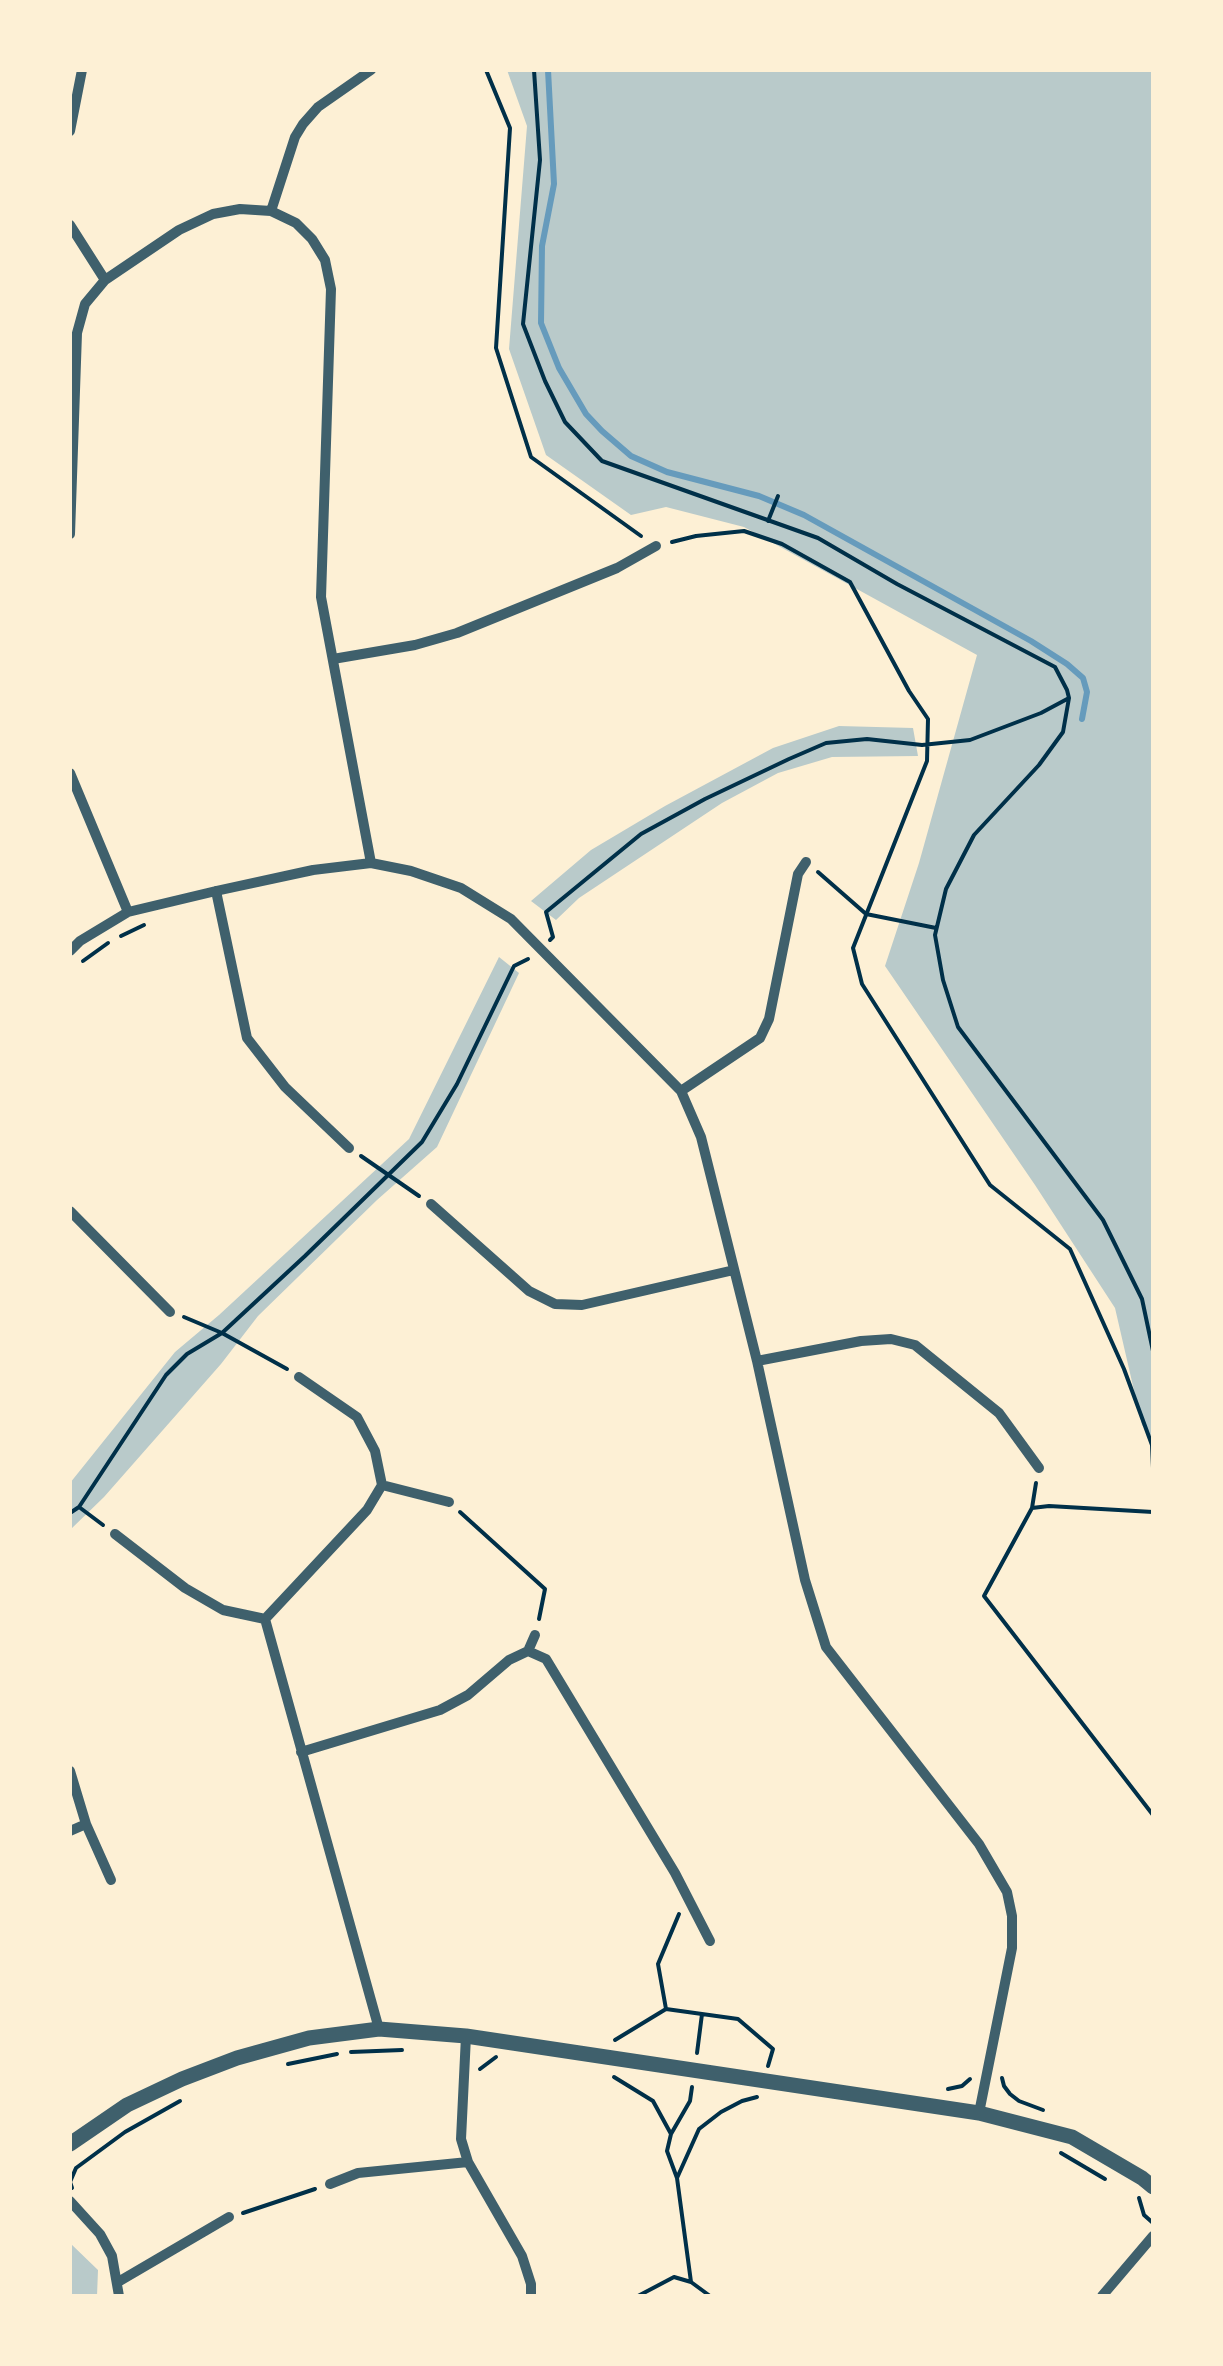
<!DOCTYPE html>
<html>
<head>
<meta charset="utf-8">
<style>
	body { margin:0 }
	#map { position:relative; width:1223px; height:2366px; overflow:hidden; background:#fdf0d5; font-family:Manrope,sans-serif }
	canvas { display:block }
	.frame { position:absolute; inset:0; border:72px solid #fdf0d5; pointer-events:none }
</style>
</head>
<body>
<div id="map">
<canvas width="1223" height="2366"></canvas>
<div class="frame"></div>
</div>
<script>
const context = document.querySelector('canvas').getContext('2d');
context.lineJoin = 'round';
function fill(path, color) {
  context.fillStyle = color;
  context.fill(path, 'evenodd');
}
function poly(rows) {
  const path = new Path2D();
  for (const r of rows) {
    path.moveTo(r[0], r[1]);
    for (let i = 2; i < r.length; i += 2) path.lineTo(r[i], r[i + 1]);
  }
  return path;
}
function trace(path, color, width, dash) {
  context.strokeStyle = color;
  context.lineWidth = width;
  context.lineCap = dash ? 'butt' : 'round';
  context.setLineDash(dash || []);
  context.stroke(path);
}
fill(poly([
	[507,70,1153,70,1153,1439,1142,1425,1115,1308,1035,1185,885,966,919,863,977,655,744,527,666,507,631,515,546,455,509,349,527,126],
	[839,726,913,728,918,756,832,757,778,773,722,803,579,898,556,920,531,901,591,850,665,806,773,748],
	[499,957,519,973,437,1147,377,1200,258,1316,221,1364,104,1497,70,1530,70,1483,175,1352,219,1315,409,1139],
	[70,2243,98,2270,97,2296,70,2296]
]), '#b9caca');
trace(poly([
	[548,70,554,184,542,246,541,323,559,368,586,414,602,431,631,456,667,472,759,496,804,515,1031,641,1067,664,1083,678,1087,692,1082,719]
]), '#669bbc', 6);
trace(poly([
	[486,70,510,128,496,348,531,457,641,536],
	[534,70,540,160,523,324,545,381,565,422,602,461,818,538,897,584,1055,667,1067,690,1069,698,1063,732,1039,765,974,835,946,889,935,935,943,980,958,1027,1103,1220,1142,1299,1153,1351],
	[768,521,778,496],
	[672,542,696,536,744,531,782,544,850,582,909,691,928,719,927,761,853,948,862,984,990,1185,1070,1249,1124,1369,1152,1445,1153,1468],
	[818,872,866,914,936,928],
	[121,936,144,925],
	[550,940,553,937,546,912,641,834,705,799,789,759,826,743,867,739,922,745,970,740,1041,713,1069,698],
	[83,961,108,943],
	[361,1156,419,1196],
	[184,1317,222,1333,287,1369],
	[79,1507,103,1525],
	[1032,1508,1036,1483],
	[460,1512,545,1589,539,1619],
	[1153,1512,1049,1506,1032,1508,984,1596,1153,1815],
	[70,1513,79,1507,166,1375,187,1354,222,1333,305,1256,422,1142,457,1084,514,966,528,959],
	[679,1914,658,1964,666,2009,702,2014,697,2053],
	[702,2014,738,2019,773,2049,768,2066],
	[615,2040,666,2009],
	[351,2052,402,2050],
	[288,2064,337,2054],
	[480,2069,496,2057],
	[614,2077,653,2101,671,2134],
	[1002,2078,1004,2086,1010,2094,1019,2101,1043,2110],
	[948,2089,962,2086,970,2079],
	[1061,2153,1105,2179],
	[677,2178,699,2129,721,2112,742,2101,757,2097],
	[72,2188,70,2182,76,2168,125,2132,180,2101],
	[1139,2198,1144,2215,1153,2223],
	[243,2213,315,2189],
	[691,2282,677,2178,667,2151,671,2134,690,2101,692,2087],
	[638,2296,674,2277,691,2282,710,2296]
]), '#003049', 4);
trace(poly([
	[70,131,82,70],
	[271,211,295,137,303,124,318,107,371,70],
	[70,225,105,280],
	[70,534,77,333,85,304,105,280,179,230,213,214,240,209,271,211,296,223,312,239,325,260,331,289,321,597,371,863],
	[333,659,415,645,457,633,617,568,656,546],
	[70,773,128,912],
	[216,891,247,1038,285,1087,349,1148],
	[70,951,80,941,128,912,216,891,313,870,371,863,411,871,461,888,511,919,681,1091,701,1137,757,1361,805,1580,826,1647,979,1844,1007,1892,1012,1916,1012,1948,979,2113],
	[681,1091,760,1038,769,1019,798,874,806,862],
	[431,1204,529,1291,555,1304,582,1305,734,1270],
	[70,1211,170,1312],
	[757,1361,861,1341,891,1339,915,1345,999,1413,1039,1468],
	[382,1485,449,1502],
	[115,1534,185,1588,223,1610,265,1619,367,1510,382,1485,375,1451,357,1417,299,1377],
	[265,1619,379,2029],
	[528,1651,535,1635],
	[301,1752,440,1710,468,1695,509,1660,528,1651,546,1659,675,1873,710,1941],
	[70,1771,86,1824,111,1880],
	[70,1831,86,1824],
	[466,2036,461,2139,468,2162,522,2256,531,2284,531,2296],
	[330,2184,358,2173,468,2162],
	[70,2201,100,2234,112,2256,119,2296],
	[118,2282,229,2217],
	[1102,2296,1153,2236]
]), '#3f606c', 10);
trace(poly([
	[70,2144,127,2105,182,2079,237,2058,309,2038,379,2029,466,2036,979,2113,1072,2137,1142,2178,1153,2187]
]), '#3f606c', 15);
</script>
</body>
</html>
